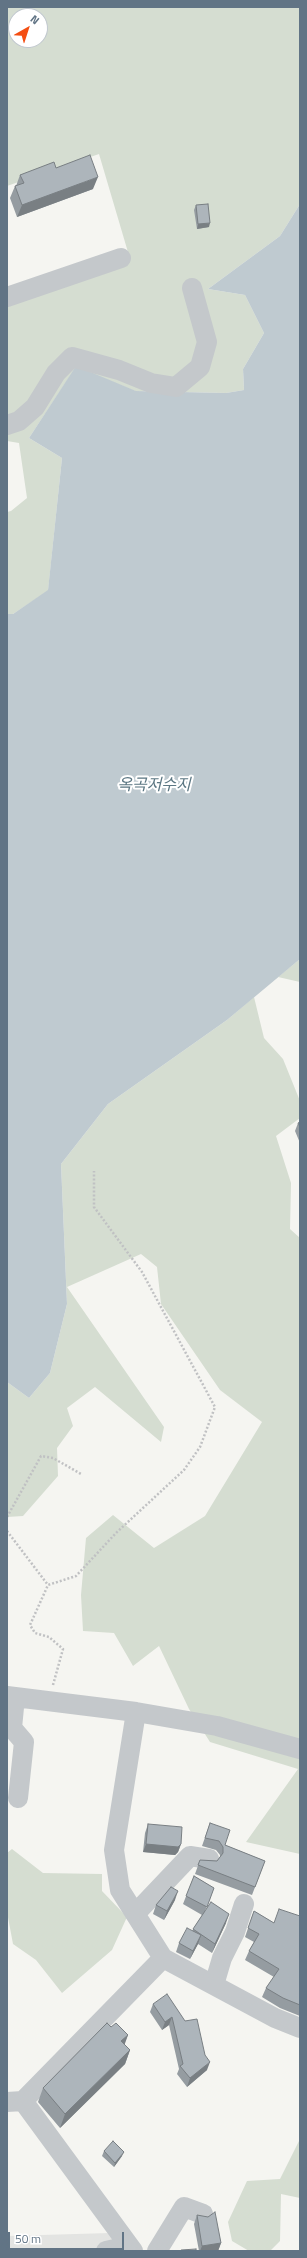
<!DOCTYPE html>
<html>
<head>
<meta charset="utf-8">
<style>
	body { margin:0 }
	#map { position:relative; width:307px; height:2258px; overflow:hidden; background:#f5f5f1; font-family:"Titillium Web",sans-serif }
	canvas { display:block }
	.frame { position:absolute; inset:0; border:8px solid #617485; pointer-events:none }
	.north { position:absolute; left:8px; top:8px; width:40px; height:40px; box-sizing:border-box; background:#fff; border:1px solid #c0c7ce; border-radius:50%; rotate:39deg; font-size:11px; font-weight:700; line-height:16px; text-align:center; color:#617485 }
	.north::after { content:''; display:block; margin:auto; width:14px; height:18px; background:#f44e12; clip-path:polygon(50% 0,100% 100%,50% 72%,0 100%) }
	.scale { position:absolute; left:8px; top:2232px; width:116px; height:18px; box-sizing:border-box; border:2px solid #617485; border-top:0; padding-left:5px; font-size:12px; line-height:14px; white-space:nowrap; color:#617485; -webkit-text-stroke:3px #fff; paint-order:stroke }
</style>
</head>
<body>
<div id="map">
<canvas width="307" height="2258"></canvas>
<div class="frame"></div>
<div class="north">N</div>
<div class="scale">50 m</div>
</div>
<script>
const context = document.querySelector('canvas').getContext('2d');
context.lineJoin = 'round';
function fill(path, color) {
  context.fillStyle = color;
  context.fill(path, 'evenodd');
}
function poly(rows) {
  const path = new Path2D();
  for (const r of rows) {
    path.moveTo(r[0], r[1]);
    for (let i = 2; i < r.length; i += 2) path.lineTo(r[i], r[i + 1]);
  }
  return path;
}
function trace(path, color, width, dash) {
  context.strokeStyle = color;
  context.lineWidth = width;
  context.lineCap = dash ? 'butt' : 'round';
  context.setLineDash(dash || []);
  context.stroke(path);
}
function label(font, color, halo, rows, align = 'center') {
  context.font = font + ' "Titillium Web","Noto Sans KR",sans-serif';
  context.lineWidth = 4;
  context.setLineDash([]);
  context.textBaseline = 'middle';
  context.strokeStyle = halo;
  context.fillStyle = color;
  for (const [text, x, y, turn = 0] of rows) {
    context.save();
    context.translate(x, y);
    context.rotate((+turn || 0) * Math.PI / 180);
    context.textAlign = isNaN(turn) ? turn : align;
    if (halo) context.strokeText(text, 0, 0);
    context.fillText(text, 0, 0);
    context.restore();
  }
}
fill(poly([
	[110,2233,124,2251,7,2251,7,2236]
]), '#e3e4e2');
fill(poly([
	[7,7,300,7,300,204,280,236,208,289,245,295,264,333,243,369,244,390,226,393,135,391,76,367,29,438,62,458,48,591,13,614,7,614,7,512,11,511,27,498,19,443,7,441,7,307,130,259,99,154,7,186],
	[16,16,40,16,40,40,16,40],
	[300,959,300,982,278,977],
	[254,997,264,1038,283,1059,300,1101,300,1118,276,1136,291,1183,290,1229,300,1238,300,1854,246,1842,298,1769,210,1742,189,1709,159,1646,133,1666,114,1633,83,1631,81,1595,86,1538,113,1515,154,1548,205,1516,262,1422,220,1390,161,1304,157,1267,141,1254,67,1287,164,1427,161,1442,95,1387,67,1408,73,1426,57,1448,58,1476,23,1516,7,1517,7,1382,29,1398,50,1373,67,1304,61,1164,108,1104,227,1020],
	[12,1849,43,1873,102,1874,102,1891,127,1917,112,1950,62,1993,36,1960,13,1944,7,1912,7,1853],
	[300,2139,300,2198,281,2194,280,2241,270,2251,249,2251,232,2241,228,2222,247,2181,280,2179]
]), '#d5ddd1');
fill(poly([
	[300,204,300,959,227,1020,108,1104,61,1164,67,1304,50,1373,29,1398,7,1382,7,614,13,614,48,590,62,458,29,438,76,366,136,391,226,393,244,390,243,369,264,333,245,295,208,289,280,236]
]), '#bfcad0');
trace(poly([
	[7,1517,41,1456,53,1458,81,1474],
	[7,1531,48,1585],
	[53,1685,63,1649,49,1637,35,1633,30,1625,48,1585,76,1576,116,1533,184,1470,200,1447,215,1407,142,1272,94,1207,94,1171]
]), '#c0c1c3', 2.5, [2, 2]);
trace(poly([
	[7,297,121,258],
	[7,425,19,421,35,407,56,373,72,357,119,370,151,383,176,387,200,367,207,342,192,288],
	[7,1696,136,1712,114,1850,120,1890,163,1958],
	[15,1697,12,1728,24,1742,18,1798],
	[136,1712,217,1726,300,1749],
	[135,1914,190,1856,209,1859],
	[214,1985,222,1958,235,1932,244,1904],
	[23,2101,133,2251],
	[7,2102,23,2101,163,1958,275,2018,300,2028],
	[106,2251,128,2246],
	[157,2251,184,2207,203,2214]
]), '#c4c8cb', 20);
fill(poly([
	[56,168,93,189,17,217,10,198,15,186,16,186,20,175],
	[196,205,209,227,197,229,194,210],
	[300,1122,300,1143,295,1131,298,1123],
	[210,1823,225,1845,265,1861,252,1895,195,1874,200,1860,217,1861,220,1857,220,1855,216,1850,202,1846],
	[148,1824,181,1844,178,1852,175,1855,143,1852,145,1833],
	[194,1876,214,1888,205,1911,226,1923,212,1953,198,1944,190,1959,176,1952,179,1943,192,1931,202,1915,183,1904],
	[175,1900,164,1920,153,1914,156,1905],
	[254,1911,274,1923,300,1916,300,2016,280,2008,262,1997,266,1988,274,1977,245,1960,249,1951,254,1942,245,1937],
	[153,2004,185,2021,207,2070,187,2087,177,2074,179,2069,169,2025,162,2030,150,2012],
	[111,2027,128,2035,124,2044,130,2050,125,2064,60,2128,38,2102,43,2088],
	[104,2151,122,2156,114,2167,102,2156],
	[197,2215,221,2243,218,2251,199,2251,194,2224]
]), '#959ca1');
fill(poly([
	[98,177,93,189,17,217,22,205],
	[210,223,209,227,197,229,198,224],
	[146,1844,181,1844,178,1852,175,1855,143,1852],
	[178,1891,175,1900,164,1920,167,1911],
	[229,1914,226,1923,212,1953,215,1944],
	[201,1935,198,1944,190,1959,193,1951],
	[172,2017,169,2025,162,2030,165,2022],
	[128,2035,123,2049,121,2041],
	[130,2050,125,2064,60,2128,65,2114],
	[210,2062,207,2070,187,2087,190,2078],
	[124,2152,122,2156,114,2167,115,2163],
	[221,2243,218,2251,200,2251,202,2246]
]), '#797f83');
const building = poly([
	[90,155,98,177,22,205,15,186,24,183,20,175,54,162,56,168,90,155],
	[208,204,210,223,198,224,196,205,208,204],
	[300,1122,300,1127,298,1123,300,1122],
	[210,1823,230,1830,225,1845,265,1861,255,1887,198,1865,200,1860,217,1861,223,1853,223,1847,219,1841,205,1838,210,1823],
	[148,1824,182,1827,181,1844,178,1847,146,1844,148,1824],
	[194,1876,214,1888,207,1907,186,1896,194,1876],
	[171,1887,178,1891,167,1911,156,1905,171,1887],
	[211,1902,229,1914,215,1944,193,1929,211,1902],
	[279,1909,300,1916,300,2005,283,1998,266,1988,279,1969,249,1951,259,1934,248,1928,254,1911,274,1923,279,1909],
	[187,1928,201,1935,193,1951,179,1943,187,1928],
	[167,1994,185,2021,197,2019,205,2055,210,2062,190,2078,180,2066,183,2064,172,2017,165,2022,153,2004,167,1994],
	[107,2023,111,2027,116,2023,128,2035,121,2041,130,2050,65,2114,43,2088,107,2023],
	[113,2141,124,2152,115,2163,104,2151,113,2141],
	[215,2212,221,2243,202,2246,197,2215,208,2217,215,2212],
	[196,2249,196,2251,181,2251,181,2250,196,2249]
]);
fill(building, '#adb5bb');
trace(building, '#797f83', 1);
label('italic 16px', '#5c7783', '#fff', [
	["옥곡저수지",154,786]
]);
</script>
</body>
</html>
